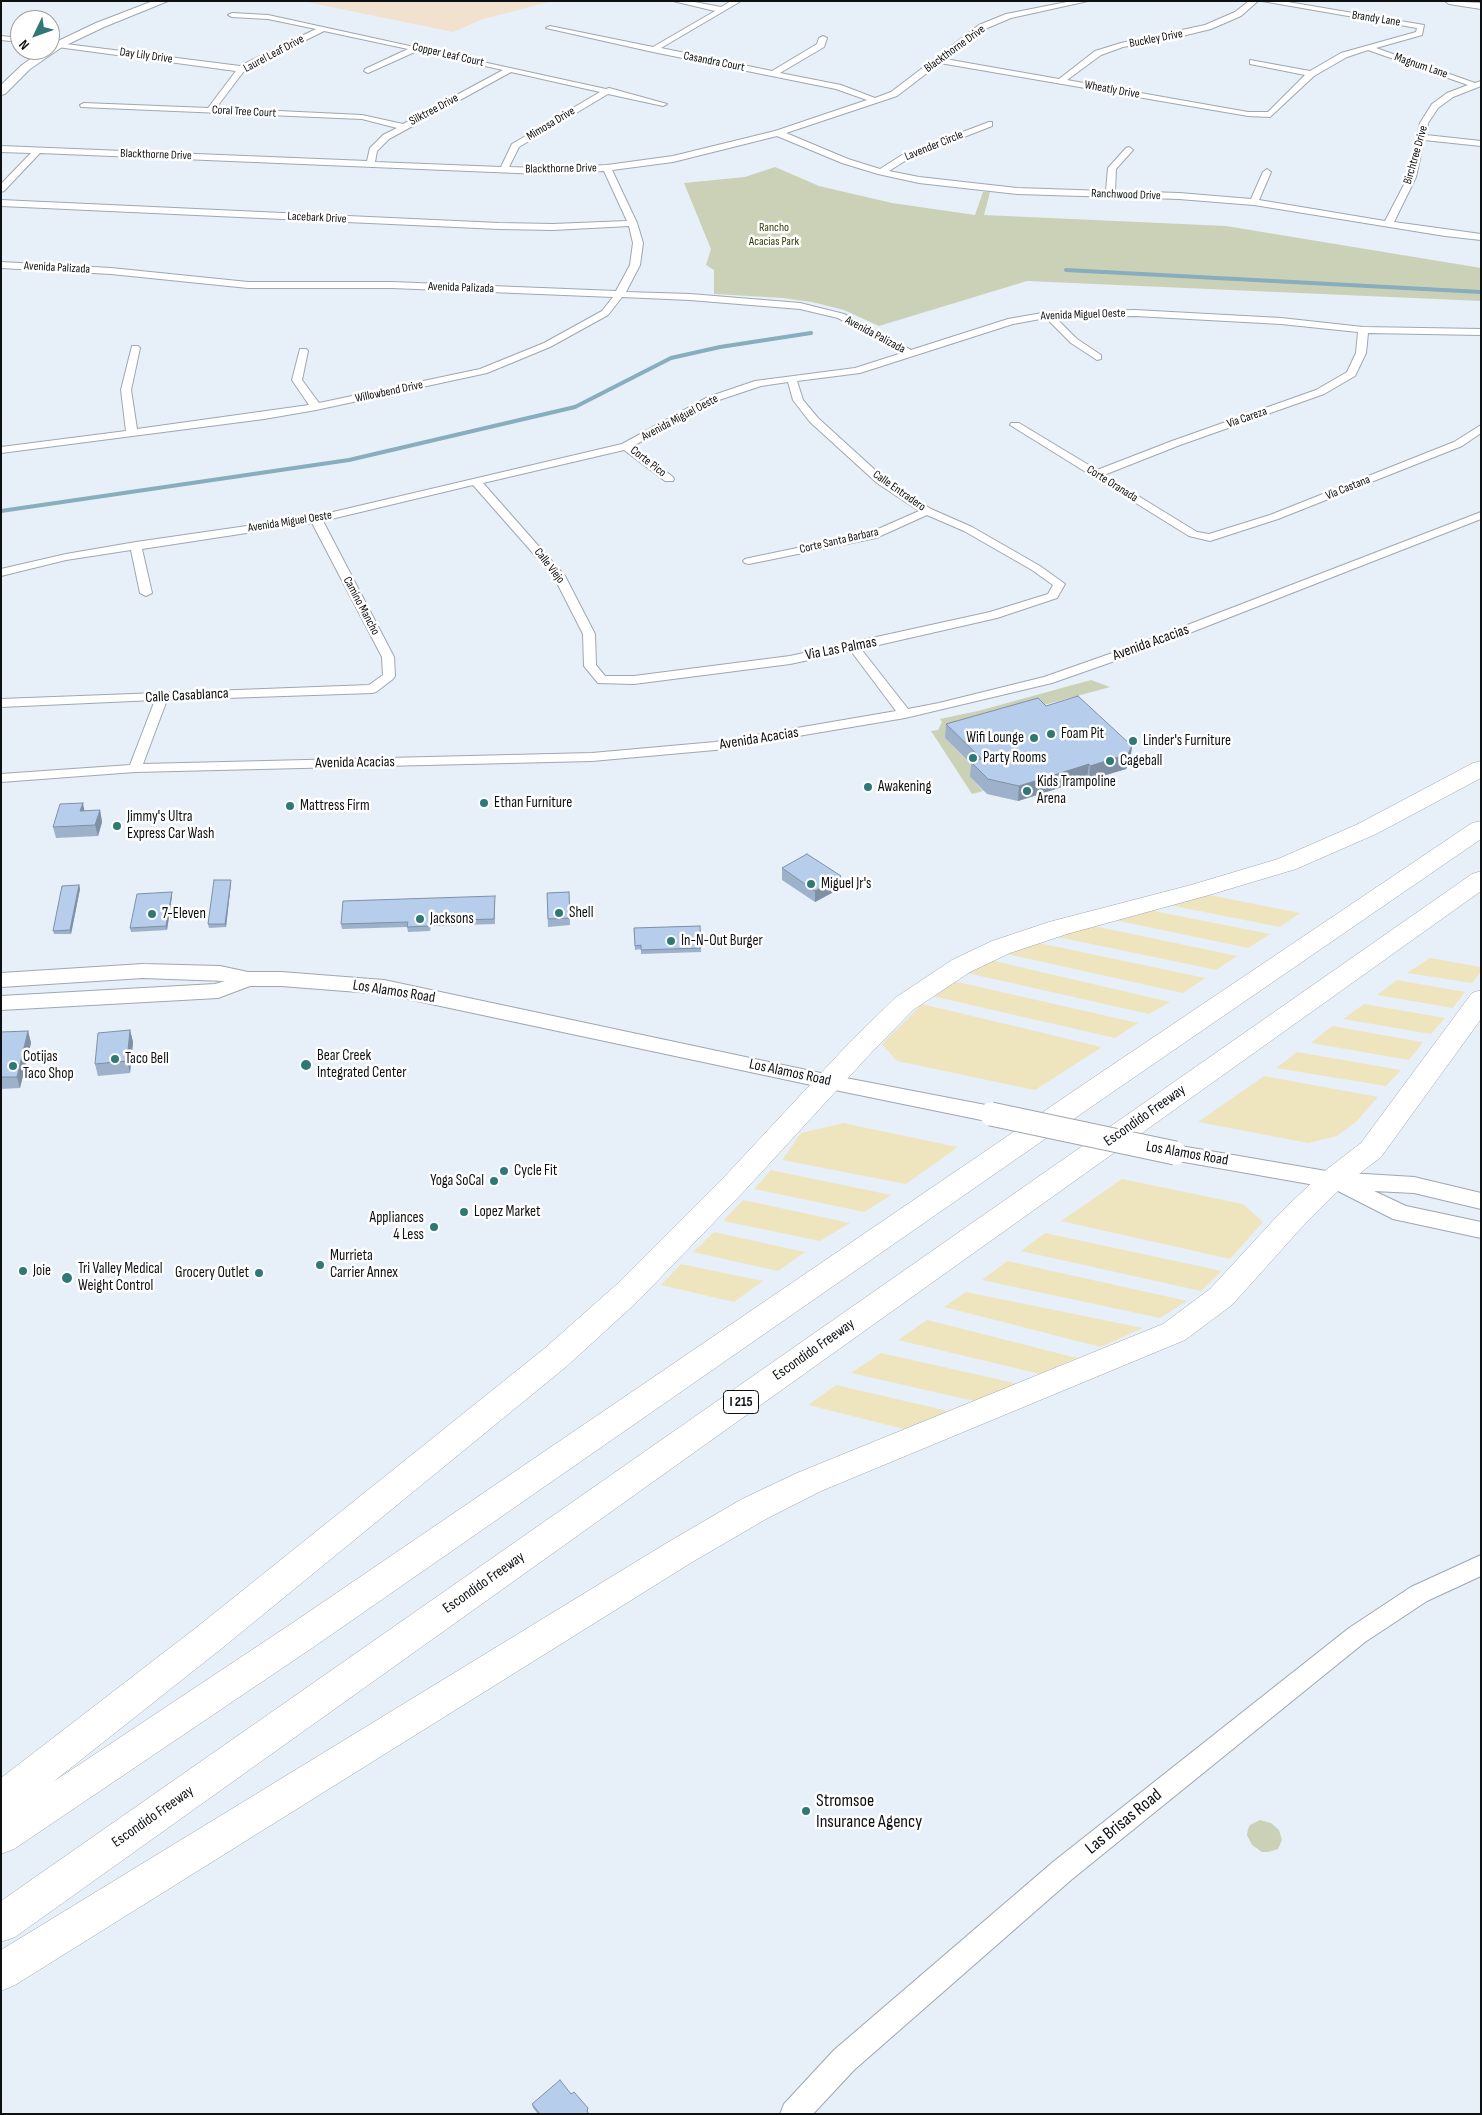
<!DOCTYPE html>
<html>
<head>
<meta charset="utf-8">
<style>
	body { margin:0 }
	#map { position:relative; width:1482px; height:2115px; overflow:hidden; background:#e7eff9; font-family:"Sofia Sans Condensed",sans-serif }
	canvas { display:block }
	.frame { position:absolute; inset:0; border:2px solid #0d1013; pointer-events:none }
	.north { position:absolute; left:10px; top:10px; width:50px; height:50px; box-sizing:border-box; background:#fff; border:1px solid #9e9fa1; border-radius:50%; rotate:228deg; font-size:14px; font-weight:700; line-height:20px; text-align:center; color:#0d1013 }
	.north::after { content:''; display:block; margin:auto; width:18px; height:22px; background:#2f7876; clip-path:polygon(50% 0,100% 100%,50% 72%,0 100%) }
</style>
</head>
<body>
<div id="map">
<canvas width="1482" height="2115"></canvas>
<div class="frame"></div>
<div class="north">N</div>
</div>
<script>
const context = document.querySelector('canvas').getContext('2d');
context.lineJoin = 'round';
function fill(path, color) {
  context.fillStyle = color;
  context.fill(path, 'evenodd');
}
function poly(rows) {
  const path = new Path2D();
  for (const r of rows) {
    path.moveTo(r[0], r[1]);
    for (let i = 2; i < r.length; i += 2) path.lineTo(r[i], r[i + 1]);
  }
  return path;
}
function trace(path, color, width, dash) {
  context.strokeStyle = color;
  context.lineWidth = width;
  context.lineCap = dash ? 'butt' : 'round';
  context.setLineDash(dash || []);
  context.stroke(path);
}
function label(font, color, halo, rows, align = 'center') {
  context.font = font + ' "Sofia Sans Condensed",sans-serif';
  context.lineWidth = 5;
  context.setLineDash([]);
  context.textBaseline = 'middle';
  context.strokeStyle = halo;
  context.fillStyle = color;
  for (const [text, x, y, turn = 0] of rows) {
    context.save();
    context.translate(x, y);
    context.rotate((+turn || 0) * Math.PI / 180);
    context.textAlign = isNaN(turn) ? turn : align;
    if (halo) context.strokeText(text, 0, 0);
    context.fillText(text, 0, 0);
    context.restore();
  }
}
fill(poly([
	[302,1,553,1,483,19,453,32]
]), '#f3e1d0');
fill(poly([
	[775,167,819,186,892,203,975,215,983,192,990,192,984,215,1226,226,1481,268,1481,301,1027,281,879,326,844,310,812,302,783,298,714,294,714,270,706,265,711,249,684,183,745,177],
	[1091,680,1110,687,974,724,945,738,980,774,970,777,983,791,972,794,931,731,938,730,942,722,940,719,978,711],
	[1260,1820,1271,1823,1279,1830,1282,1840,1278,1849,1268,1852,1262,1852,1252,1845,1247,1835,1248,1829,1250,1825]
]), '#cbd1b6');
fill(poly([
	[1204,894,1300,913,1280,927,1169,905],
	[1149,910,1270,934,1248,948,1114,920],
	[1094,926,1237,956,1216,970,1058,937],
	[1039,943,1205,978,1183,993,1007,954],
	[1430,958,1481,967,1481,972,1472,983,1407,973],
	[990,960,1170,1002,1149,1014,967,973],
	[1397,980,1465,992,1453,1008,1377,995],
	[953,981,1138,1023,1115,1038,932,996],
	[922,1004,1102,1047,1035,1090,897,1061,882,1044],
	[1364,1004,1445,1018,1431,1034,1343,1019],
	[1332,1026,1422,1042,1423,1042,1409,1060,1311,1043],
	[1297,1052,1401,1070,1386,1086,1276,1068],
	[1264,1076,1378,1097,1356,1122,1337,1136,1308,1143,1198,1122],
	[843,1123,958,1147,906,1184,782,1160,801,1133],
	[771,1170,891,1195,864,1212,754,1189],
	[1122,1179,1243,1204,1263,1222,1230,1259,1061,1221],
	[743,1200,850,1223,820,1241,723,1221],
	[714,1232,805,1252,778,1271,693,1252],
	[1045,1233,1222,1271,1201,1291,1021,1251],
	[1007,1261,1187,1301,1160,1318,982,1280],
	[681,1264,763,1281,734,1302,661,1285],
	[966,1292,1143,1328,1101,1347,944,1307],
	[927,1320,1077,1358,1040,1374,898,1340],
	[881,1353,1019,1384,983,1403,851,1373],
	[836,1385,961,1414,916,1432,808,1405]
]), '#eee5bf');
trace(poly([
	[1066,270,1481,292],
	[1,511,349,460,575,407,671,358,720,347,811,333]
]), '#87adbf', 4);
const minor = poly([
	[673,1,689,1,721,7,731,1,741,1,661,48,772,71,817,44,819,38,823,36,827,38,824,47,780,73,841,85,875,98,891,92,979,25,1006,14,1072,1,1088,1,1011,18,985,29,945,59,1059,79,1095,51,1121,43,1205,25,1235,12,1249,1,1258,1,1241,16,1211,29,1182,36,1123,47,1101,55,1067,80,1248,112,1268,112,1305,75,1250,64,1250,60,1310,71,1341,53,1416,32,1417,28,1262,1,1282,1,1424,25,1422,35,1376,48,1475,83,1481,81,1481,86,1453,97,1438,108,1428,123,1426,135,1481,141,1481,146,1424,140,1416,177,1394,222,1481,234,1481,240,1445,236,1254,205,1179,199,1017,194,919,183,878,174,842,163,777,136,673,162,612,170,637,223,643,243,640,265,626,292,690,294,800,303,844,314,911,350,1008,319,1048,312,1135,310,1281,318,1363,327,1481,329,1481,335,1368,333,1366,353,1355,376,1324,394,1180,445,1104,475,1197,532,1209,534,1270,515,1454,442,1481,425,1481,433,1462,446,1278,519,1210,541,1189,536,1010,425,1011,423,1019,423,1097,470,1172,441,1316,390,1347,372,1356,353,1358,332,1281,324,1135,316,1056,318,1077,339,1101,355,1101,359,1097,360,1071,343,1046,318,1013,324,860,373,797,381,803,400,818,418,885,479,931,509,972,527,1040,566,1065,584,1057,598,997,618,861,649,908,709,939,703,1044,677,1138,644,1481,512,1481,519,1146,650,1052,683,905,718,715,750,592,761,135,772,1,782,1,774,130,765,155,700,1,707,1,699,369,685,383,675,382,657,312,523,142,549,152,593,146,596,140,593,131,550,66,560,1,576,1,569,66,554,136,542,316,516,622,444,708,397,755,381,855,368,902,353,838,318,800,309,690,300,622,297,608,315,550,347,487,373,316,410,264,419,1,453,1,447,126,431,121,390,132,346,138,346,140,348,131,390,137,429,309,405,292,380,300,349,306,349,308,351,302,380,319,403,480,369,544,343,602,311,613,297,392,288,248,288,111,274,1,268,1,262,111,268,248,282,392,282,616,291,630,265,633,243,629,226,553,230,499,229,1,206,1,200,499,223,553,224,627,221,604,171,540,174,40,153,4,191,1,192,1,184,31,153,1,152,1,146,367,161,370,148,383,135,397,128,362,119,81,107,80,105,84,103,208,108,236,71,50,46,50,42,240,66,316,29,268,19,232,17,228,15,232,13,268,15,606,89,609,88,667,104,663,106,608,94,519,147,509,167,540,168,607,165,673,156,775,131,867,100,836,89,653,52,546,28,550,26,653,47,715,11,673,1],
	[324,31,408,49,365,69,364,71,368,73,417,51,503,70,403,124,362,115,216,108,244,71,324,31],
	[1368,50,1468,85,1447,93,1432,104,1420,123,1408,177,1385,221,1259,200,1271,172,1267,169,1263,172,1251,199,1179,193,1115,191,1116,169,1133,150,1129,147,1126,148,1108,168,1106,191,1017,188,919,177,889,171,908,159,992,126,992,122,989,122,902,155,880,169,848,159,786,133,897,96,940,63,1248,116,1270,117,1314,76,1347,57,1368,50],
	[511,72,600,92,512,144,501,167,375,162,377,151,389,139,511,72],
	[788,382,793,400,810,422,877,483,919,511,869,533,749,558,745,559,743,561,745,563,749,564,876,538,927,515,964,531,1032,570,1053,585,1048,594,990,612,790,656,634,676,605,676,596,665,595,634,565,576,483,483,624,450,665,481,673,481,674,479,673,477,633,446,716,401,761,386,788,382],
	[473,485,554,577,583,634,584,666,598,683,634,684,790,664,851,651,896,711,715,742,592,753,143,764,167,700,372,693,376,692,393,679,395,676,394,657,323,521,473,485],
	[1,36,20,38,20,42,1,40,1,36]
]);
const tertiary = poly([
	[1445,1,1481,3,1481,9,1449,4,1445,1],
	[1481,1555,1481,1576,1427,1601,1365,1642,1071,1880,854,2070,813,2114,780,2114,784,2104,834,2050,1053,1862,1349,1628,1411,1587,1481,1555]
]);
const secondary = poly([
	[153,1,168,1,104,27,62,47,30,69,5,94,1,95,1,85,22,65,43,50,50,50,50,46,54,43,96,23,153,1],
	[143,964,220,966,248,972,281,972,384,980,830,1075,991,1106,999,1109,1002,1114,999,1119,991,1122,830,1089,384,994,281,986,250,986,218,998,1,1010,1,996,215,984,225,981,143,978,1,987,1,973,143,964],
	[1175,1145,1332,1172,1414,1177,1481,1193,1481,1209,1414,1193,1374,1191,1406,1206,1481,1222,1481,1238,1393,1219,1332,1188,1167,1159,1164,1153,1167,1147,1175,1145]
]);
const motorway = poly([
	[1481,761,1481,778,1376,834,1296,869,1209,895,1067,934,1010,953,970,972,913,1010,870,1054,747,1188,638,1301,567,1366,221,1649,53,1782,291,1624,1084,1084,1472,823,1481,821,1481,839,1104,1098,315,1646,14,1849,1,1854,1,1778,197,1627,545,1348,616,1285,727,1174,850,1042,895,998,952,960,992,941,1049,922,1191,885,1278,859,1358,824,1473,763,1481,761],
	[1481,871,1481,891,15,1937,1,1942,1,1901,1472,874,1481,871],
	[1481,990,1481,1019,1381,1157,1342,1187,1302,1227,1232,1305,1185,1340,821,1491,766,1519,689,1564,15,1985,1,1991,1,1950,665,1544,742,1499,797,1473,1163,1324,1210,1289,1282,1211,1322,1173,1361,1143,1472,993,1481,990]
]);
trace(minor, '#9fa7b0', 2);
trace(tertiary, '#9fa7b0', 2);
trace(secondary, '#9fa7b0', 2);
trace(motorway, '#9fa7b0', 1);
fill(minor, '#fff');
fill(tertiary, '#fff');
fill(secondary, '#fff');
fill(motorway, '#fff');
const secondaryBridge = poly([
	[991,1114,1175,1153]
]);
trace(secondaryBridge, '#9fa7b0', 25, []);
trace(secondaryBridge, '#fff', 23);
fill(poly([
	[1046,706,1132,746,1130,761,1126,769,1089,780,1087,779,1018,801,987,794,970,777,971,764,945,738,946,724],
	[100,810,102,822,98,836,56,838,53,827,84,811],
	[782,868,841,888,815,902,782,880],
	[231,880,231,883,226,927,209,928,208,924],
	[79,885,80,889,71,934,54,934,53,931],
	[172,892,172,896,167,930,131,932,130,928],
	[569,892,570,925,548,927,547,893],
	[495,900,495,924,431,926,430,931,408,932,407,927,342,929,341,924],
	[700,926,701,952,641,954,641,949,635,950,634,928],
	[130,1030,133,1042,130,1073,98,1076,95,1064],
	[28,1031,31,1043,20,1088,1,1089,1,1032],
	[571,2094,588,2108,588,2113,589,2114,538,2114,533,2108,532,2104]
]), '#9db1cb');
fill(poly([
	[1132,746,1130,761,1126,769,1089,780,1090,766],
	[1089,764,1087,779,1018,801,1019,786],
	[83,803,85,814,80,811],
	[100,810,102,822,98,836,95,825],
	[841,876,841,888,815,902,815,891],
	[231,880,231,883,226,927,225,924],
	[79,885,80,889,71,934,70,930],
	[172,892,172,896,167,930,166,926],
	[130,1030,133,1042,130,1073,127,1061],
	[28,1031,31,1043,20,1088,17,1077]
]), '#7f90a5');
const building = poly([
	[1078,696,1132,746,1128,754,1090,766,1089,764,1019,786,988,779,971,762,982,759,946,724,1038,698,1046,706,1078,696],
	[83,803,80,811,100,810,95,825,53,827,60,804,83,803],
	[807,854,841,876,815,891,782,868,807,854],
	[214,880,231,880,225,924,208,924,214,880],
	[79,885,70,930,53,931,62,886,79,885],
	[172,892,166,926,130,928,137,894,172,892],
	[569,892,570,918,548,919,547,893,569,892],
	[495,896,494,919,430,921,430,926,407,927,408,922,341,924,343,901,495,896],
	[700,926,701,948,641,950,641,945,635,946,634,928,700,926],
	[130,1030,127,1061,95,1064,98,1033,130,1030],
	[28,1031,17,1077,1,1077,1,1032,28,1031],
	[560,2080,571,2094,574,2092,588,2108,587,2111,589,2114,540,2114,532,2104,560,2080]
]);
fill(building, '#b6ceec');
trace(building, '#7f90a5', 1);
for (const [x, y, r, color] of [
	[1051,734,5,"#2f7876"],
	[1034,738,5,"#2f7876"],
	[1133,741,5,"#2f7876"],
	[973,758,5,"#2f7876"],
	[1110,761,5,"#2f7876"],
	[868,787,5,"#2f7876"],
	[1027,791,5,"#2f7876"],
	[484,803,5,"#2f7876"],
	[290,806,5,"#2f7876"],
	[117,826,5,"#2f7876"],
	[811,884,5,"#2f7876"],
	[559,913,5,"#2f7876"],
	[152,914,5,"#2f7876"],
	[420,919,5,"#2f7876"],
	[671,941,5,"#2f7876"],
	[115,1059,5,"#2f7876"],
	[306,1065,6,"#2f7876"],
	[13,1066,5,"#2f7876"],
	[504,1171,5,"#2f7876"],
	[494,1181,5,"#2f7876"],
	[464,1212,5,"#2f7876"],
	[434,1227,5,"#2f7876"],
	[320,1265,5,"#2f7876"],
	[23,1271,5,"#2f7876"],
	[259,1273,5,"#2f7876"],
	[67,1278,6,"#2f7876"],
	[806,1811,5,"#2f7876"]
]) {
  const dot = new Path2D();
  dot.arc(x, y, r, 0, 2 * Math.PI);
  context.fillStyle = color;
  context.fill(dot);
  trace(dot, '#fff', 2);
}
label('12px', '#0d1013', '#fff', [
	["Brandy Lane",1376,19,9],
	["Buckley Drive",1156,39,-11],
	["Blackthorne Drive",955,49,-36],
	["Laurel Leaf Drive",274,54,-28],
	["Copper Leaf Court",448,55,13],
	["Day Lily Drive",146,56,8],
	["Casandra Court",714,62,11],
	["Magnum Lane",1421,66,19],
	["Wheatly Drive",1112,90,10],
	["Silktree Drive",434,110,-28],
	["Coral Tree Court",244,112,3],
	["Mimosa Drive",551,124,-31],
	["Lavender Circle",934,146,-22],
	["Blackthorne Drive",156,155,2],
	["Birchtree Drive",1416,155,-74],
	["Blackthorne Drive",561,169,-1],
	["Ranchwood Drive",1126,195,2],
	["Lacebark Drive",317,218,3],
	["Avenida Palizada",57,268,3],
	["Avenida Palizada",461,288,2],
	["Avenida Miguel Oeste",1083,315,-2],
	["Avenida Palizada",875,335,28],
	["Willowbend Drive",389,392,-12],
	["Avenida Miguel Oeste",680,418,-28],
	["Via Careza",1247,418,-19],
	["Corte Pico",648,462,38],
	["Corte Oranada",1112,484,32],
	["Via Castana",1348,488,-22],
	["Calle Entradero",899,491,35],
	["Avenida Miguel Oeste",290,522,-9],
	["Corte Santa Barbara",839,541,-13],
	["Calle Viejo",549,566,52],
	["Camino Mancho",361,606,62]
]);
label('12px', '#333a00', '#fff', [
	["Rancho",774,228],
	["Acacias Park",774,242]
]);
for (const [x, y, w] of [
	[741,1402,35]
]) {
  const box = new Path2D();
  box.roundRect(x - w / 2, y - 11.5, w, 23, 4);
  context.fillStyle = '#fff';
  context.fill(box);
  trace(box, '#0d1013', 1);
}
label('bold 14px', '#0d1013', null, [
	["I 215",741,1402]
]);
label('15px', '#0d1013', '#fff', [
	["Avenida Acacias",1151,643,-20],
	["Via Las Palmas",841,649,-11],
	["Calle Casablanca",187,696,-3],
	["Avenida Acacias",759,739,-9],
	["Avenida Acacias",355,763,-1],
	["Los Alamos Road",394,992,9],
	["Los Alamos Road",790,1073,12],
	["Escondido Freeway",1145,1116,-35],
	["Los Alamos Road",1187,1154,10],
	["Escondido Freeway",814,1350,-35],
	["Escondido Freeway",484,1583,-35],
	["Escondido Freeway",153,1817,-35]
]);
label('15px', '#0d1013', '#fff', [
	["Foam Pit",1061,734],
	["Wifi Lounge",1024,738,"right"],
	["Linder's Furniture",1143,741],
	["Party Rooms",983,758],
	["Cageball",1120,761],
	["Kids Trampoline",1037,782],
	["Arena",1037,799],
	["Awakening",878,787],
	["Ethan Furniture",494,803],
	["Mattress Firm",300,806],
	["Jimmy's Ultra",127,817],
	["Express Car Wash",127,834],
	["Miguel Jr's",821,884],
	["Shell",569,913],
	["7-Eleven",162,914],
	["Jacksons",430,919],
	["In-N-Out Burger",681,941],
	["Bear Creek",317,1056],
	["Integrated Center",317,1073],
	["Cotijas",23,1057],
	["Taco Shop",23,1074],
	["Taco Bell",125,1059],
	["Cycle Fit",514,1171],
	["Yoga SoCal",484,1181,"right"],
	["Lopez Market",474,1212],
	["Appliances",424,1218,"right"],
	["4 Less",424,1235,"right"],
	["Murrieta",330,1256],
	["Carrier Annex",330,1273],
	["Tri Valley Medical",78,1269],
	["Weight Control",78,1286],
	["Joie",33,1271],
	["Grocery Outlet",249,1273,"right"]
], 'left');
label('18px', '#0d1013', '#fff', [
	["Stromsoe",816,1801],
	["Insurance Agency",816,1822]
], 'left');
label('18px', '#0d1013', '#fff', [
	["Las Brisas Road",1124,1822,-39]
]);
</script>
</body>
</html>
